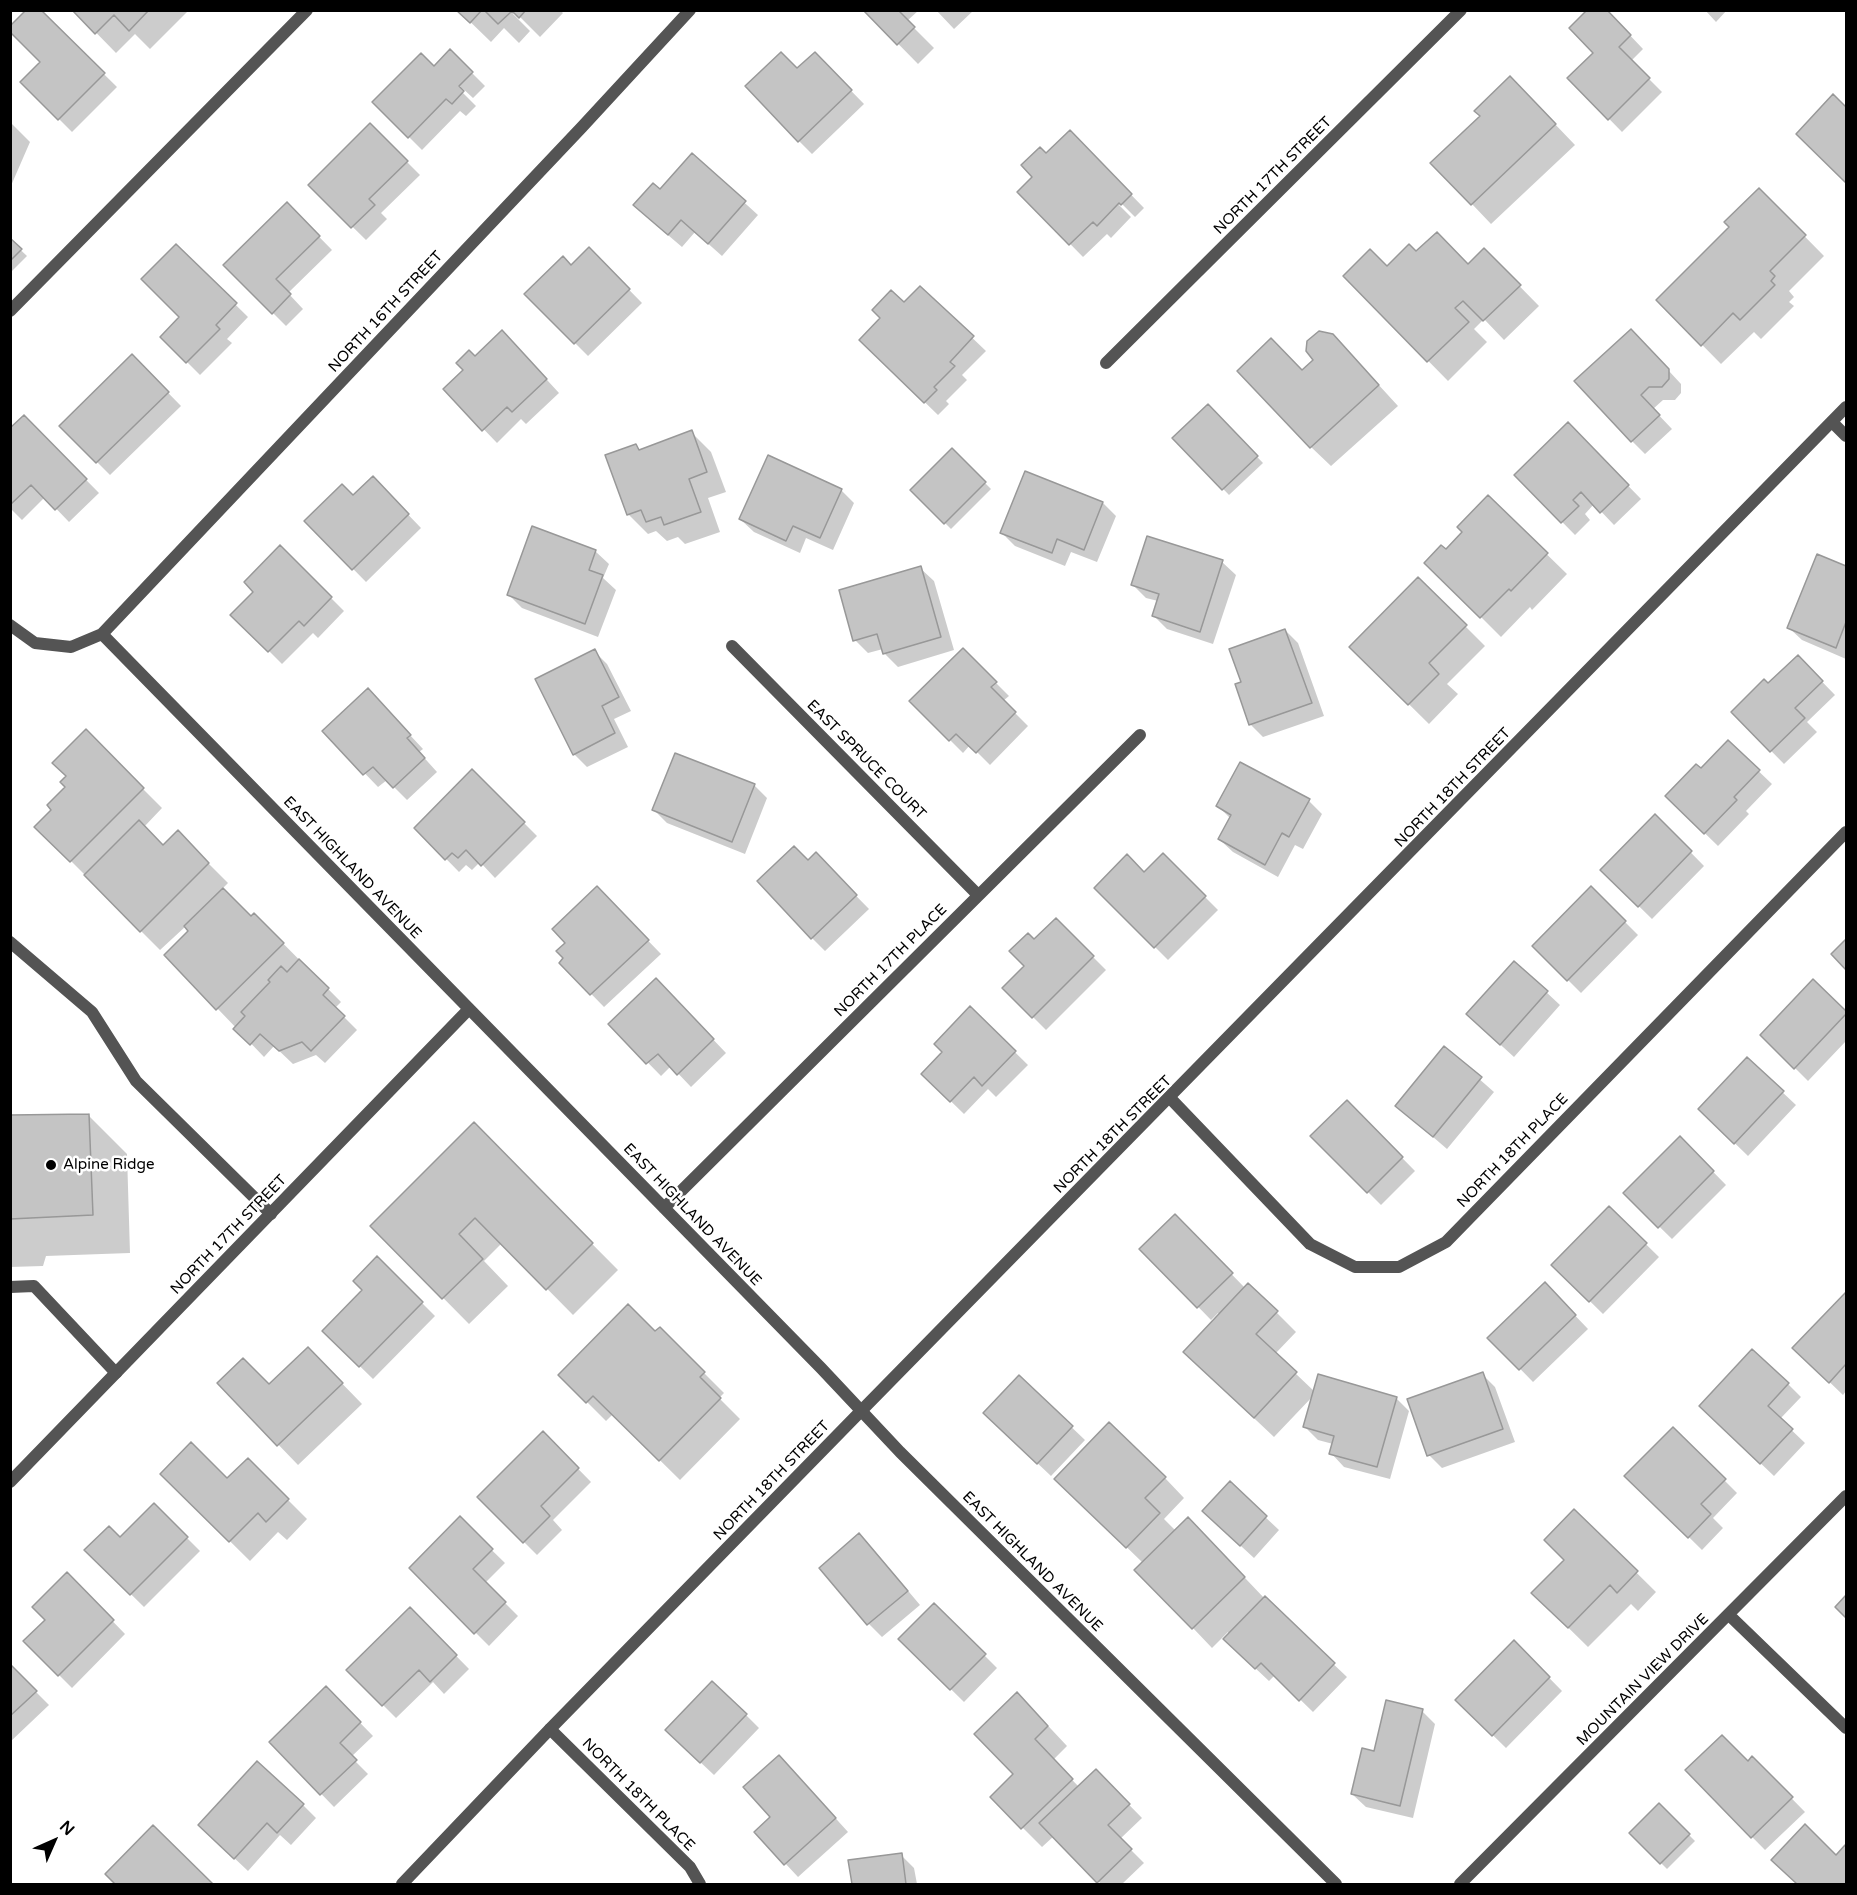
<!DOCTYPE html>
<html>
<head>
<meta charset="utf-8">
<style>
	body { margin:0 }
	#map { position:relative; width:1857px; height:1895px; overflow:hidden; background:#fff; font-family:"Varela Round",sans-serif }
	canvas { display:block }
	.frame { position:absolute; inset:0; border:12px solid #000; pointer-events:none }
	.north { position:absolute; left:24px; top:1811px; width:60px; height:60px; -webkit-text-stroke:4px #fff; paint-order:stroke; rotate:45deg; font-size:16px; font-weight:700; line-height:24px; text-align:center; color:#000 }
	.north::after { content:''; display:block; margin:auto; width:21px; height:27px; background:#000; clip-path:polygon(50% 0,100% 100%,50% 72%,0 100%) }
</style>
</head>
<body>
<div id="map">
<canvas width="1857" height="1895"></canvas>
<div class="frame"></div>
<div class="north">N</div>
</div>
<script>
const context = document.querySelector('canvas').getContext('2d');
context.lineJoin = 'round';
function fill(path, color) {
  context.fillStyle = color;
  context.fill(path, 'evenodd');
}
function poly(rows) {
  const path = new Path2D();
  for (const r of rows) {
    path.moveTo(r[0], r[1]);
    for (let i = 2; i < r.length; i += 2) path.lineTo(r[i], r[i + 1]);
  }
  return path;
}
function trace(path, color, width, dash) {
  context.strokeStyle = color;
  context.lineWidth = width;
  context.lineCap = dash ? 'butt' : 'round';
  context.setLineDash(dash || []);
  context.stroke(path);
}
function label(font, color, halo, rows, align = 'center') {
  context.font = font + ' "Varela Round",sans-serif';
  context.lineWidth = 5;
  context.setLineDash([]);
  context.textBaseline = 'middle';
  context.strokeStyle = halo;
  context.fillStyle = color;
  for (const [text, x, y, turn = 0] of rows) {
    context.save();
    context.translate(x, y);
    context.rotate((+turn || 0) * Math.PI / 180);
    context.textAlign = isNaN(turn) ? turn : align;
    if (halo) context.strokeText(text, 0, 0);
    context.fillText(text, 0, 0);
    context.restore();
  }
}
fill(poly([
	[39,10,117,87,72,132,22,82,42,62],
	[74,10,187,10,188,11,150,49,135,34,116,53],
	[458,10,560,10,563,13,540,37,515,12,513,14,530,31,519,43,504,28,491,42],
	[865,10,919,10,907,21,934,48,918,64],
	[936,10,974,10,954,29],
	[1606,10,1643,49,1631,61,1662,92,1622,132,1569,78,1595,53],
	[1705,10,1727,10,1716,22],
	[450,51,485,86,473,98,459,85,457,87,476,106,466,116,460,111,422,150,374,102,434,68],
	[815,54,864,104,812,154,799,141,797,71],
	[1833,97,1846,109,1846,181,1798,134],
	[1530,98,1575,145,1491,224,1472,204],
	[10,122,30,142,10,188],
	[370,125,420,175,381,213,387,219,366,240,310,185],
	[1070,132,1144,208,1135,217,1115,197,1113,199,1131,217,1111,238,1107,234,1083,257,1019,192,1034,177,1046,155],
	[692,155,758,215,722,256,695,232,682,247,648,218,660,191],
	[1759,190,1824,256,1789,291,1794,297,1789,302,1794,306,1761,339,1754,332,1721,364,1658,300,1731,227],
	[287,204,332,250,288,293,303,309,286,326,225,265],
	[10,240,27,256,10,273],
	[176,246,248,317,227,339,232,343,200,375,162,337,181,317],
	[589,249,642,303,588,356,526,294,571,267],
	[1484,250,1539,306,1504,340,1484,319,1474,329,1487,342,1448,381,1345,276,1387,268,1468,265],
	[920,288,986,351,962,375,967,380,946,401,949,404,938,415,874,353,904,305],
	[1333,335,1398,406,1331,466,1311,447,1302,372,1315,360],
	[1644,344,1681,384,1681,393,1675,400,1663,400,1653,409,1672,429,1645,454,1632,441],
	[515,345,559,393,526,424,521,419,497,443,445,389,475,358],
	[132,356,181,406,110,475,61,426],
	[1208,406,1263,463,1229,495,1174,438],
	[24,417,99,493,69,522,45,497,22,520,10,508,10,430],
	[1568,424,1641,499,1614,525,1594,504,1585,514,1590,520,1575,535,1516,475],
	[691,432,711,452,726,492,708,498,720,532,685,544,678,537,667,541,656,531,648,534,628,514,636,446,641,451],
	[952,450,991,489,951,529,912,490],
	[1026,473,1103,503,1116,516,1097,562,1071,552,1065,566,1015,546,1002,533],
	[373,478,421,528,366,582,306,521,353,497],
	[841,490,854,503,833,550,806,538,800,553,754,532,740,519],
	[1488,497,1567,574,1532,610,1530,607,1501,637,1426,562,1446,551,1464,532],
	[280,547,344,611,318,638,313,633,282,664,233,615,256,592],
	[595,551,609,564,603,578,616,590,598,637,522,608,509,595],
	[1818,556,1846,568,1846,659,1802,640,1788,627],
	[1222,562,1236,575,1213,644,1167,629,1154,616,1158,601,1146,598,1133,585],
	[920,568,934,581,954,650,898,667,885,654,883,649,868,653,855,640],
	[1418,579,1485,646,1447,684,1458,694,1429,724,1351,647],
	[1285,630,1298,643,1324,716,1263,737,1250,724,1243,683],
	[963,650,1009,696,1003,701,1028,726,990,765,970,745,963,753,911,701],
	[594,651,607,664,631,711,614,719,628,747,587,767,574,754],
	[1798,657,1835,695,1807,722,1817,732,1784,764,1733,712,1768,685],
	[381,704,423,749,419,752,437,772,407,800,387,780,378,787,324,731],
	[86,732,162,808,144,827,163,847,178,833,228,883,222,889,251,918,255,915,341,1002,335,1008,357,1030,325,1063,316,1055,293,1064,274,1046,264,1057,217,1008,191,931,186,926,160,950,37,827,53,810,67,787,68,776],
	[1728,742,1772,784,1746,811,1749,814,1718,846,1680,809,1701,770],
	[472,771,537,836,495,878,480,862,472,870,466,865,459,872,416,828],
	[754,785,767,798,745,854,667,823,654,810],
	[1309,801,1322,814,1303,849,1295,845,1278,877,1233,852,1219,839,1231,819,1218,806],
	[1655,816,1704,866,1652,919,1602,870],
	[816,855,869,909,825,951,812,938,808,862],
	[1163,855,1218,910,1168,960,1096,888,1145,874],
	[597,888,661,954,604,1007,561,963,566,958,567,943],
	[1591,888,1638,935,1581,993,1534,946],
	[1056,920,1106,970,1046,1030,1004,988,1026,966,1034,941],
	[1515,963,1560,1005,1514,1057,1481,1027],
	[1813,981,1846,1013,1846,1041,1808,1081,1762,1035],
	[669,993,726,1053,691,1087,671,1066,661,1076,610,1024],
	[970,1008,1028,1065,996,1097,988,1089,964,1114,923,1074,944,1052],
	[1444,1048,1494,1092,1447,1149,1397,1106],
	[1747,1059,1796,1105,1748,1156,1713,1122],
	[1347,1102,1415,1171,1381,1205,1312,1136],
	[10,1116,89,1116,127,1154,130,1253,46,1256,43,1266,10,1267],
	[474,1125,618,1270,573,1315,502,1243,484,1261,508,1286,469,1324,372,1226],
	[1680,1138,1726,1185,1672,1239,1625,1193],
	[1609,1208,1659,1257,1603,1314,1553,1265],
	[1175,1216,1245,1288,1276,1312,1296,1332,1275,1354,1315,1392,1396,1398,1409,1411,1390,1479,1344,1467,1331,1453,1333,1444,1318,1440,1305,1427,1314,1395,1274,1437,1205,1372,1220,1315,1218,1313,1211,1320,1142,1249],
	[377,1258,435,1316,373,1379,324,1331,364,1290],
	[1545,1284,1588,1329,1533,1382,1490,1338],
	[1846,1294,1846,1391,1843,1395,1794,1348],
	[660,1329,724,1393,719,1398,740,1419,680,1480,613,1414,606,1421,560,1375,655,1334],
	[328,1369,362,1404,298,1465,219,1383,269,1386],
	[1482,1374,1495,1387,1515,1442,1442,1468,1429,1455],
	[1019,1377,1085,1440,1051,1476,998,1426],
	[1788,1384,1801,1397,1780,1419,1805,1443,1774,1476,1714,1419],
	[1673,1429,1737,1493,1713,1518,1723,1528,1702,1550,1627,1476],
	[543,1433,591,1482,553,1520,562,1530,537,1555,479,1497],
	[248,1460,307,1519,287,1540,278,1532,250,1561,162,1474,227,1480],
	[1165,1478,1184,1498,1164,1519,1176,1531,1208,1539,1265,1599,1347,1677,1313,1712,1275,1675,1269,1681,1238,1652,1228,1632,1212,1648,1193,1628,1143,1563,1076,1498],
	[1230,1484,1279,1530,1254,1558,1217,1524],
	[154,1505,200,1551,144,1607,86,1550,120,1539],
	[1574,1511,1656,1592,1638,1611,1631,1604,1588,1647,1533,1593,1566,1560],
	[460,1519,505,1563,485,1583,518,1616,489,1646,411,1568],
	[872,1548,920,1605,882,1637,869,1624],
	[67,1574,125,1634,72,1688,25,1641,47,1620],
	[934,1605,997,1668,964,1702,900,1639],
	[410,1609,469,1669,444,1694,433,1682,396,1718,348,1670],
	[1514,1642,1562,1691,1506,1748,1457,1700],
	[10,1666,49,1705,10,1742],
	[326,1688,373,1736,351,1757,368,1774,334,1807,271,1742],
	[1422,1711,1435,1724,1413,1818,1366,1807,1352,1794,1375,1753],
	[1037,1714,1067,1746,1053,1760,1079,1787,1096,1771,1142,1818,1120,1839,1144,1863,1122,1884,1101,1884,1054,1836,1042,1847,992,1797,1015,1774],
	[746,1715,759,1728,714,1775,680,1743],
	[1752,1758,1805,1812,1765,1850,1687,1771,1748,1763],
	[792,1770,848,1832,798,1877,756,1832,772,1817],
	[303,1805,316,1818,291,1845,280,1835,248,1871,213,1838],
	[1659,1805,1695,1841,1667,1869,1631,1833],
	[153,1827,210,1884,117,1884,107,1874],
	[1845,1847,1846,1849,1846,1884,1799,1884,1786,1873,1836,1857],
	[901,1855,914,1868,917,1884,853,1884,850,1862]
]), '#0003');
const building = poly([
	[26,10,41,10,105,73,58,120,20,82,40,62,10,32,10,26,26,10],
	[72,10,149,10,129,31,114,15,95,34,72,10],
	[456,10,482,10,470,23,456,10],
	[484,10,526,10,519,18,512,11,498,24,484,10],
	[863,10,898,10,915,27,897,45,863,10],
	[1587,10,1607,10,1631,35,1619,47,1650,78,1608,120,1567,78,1593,53,1569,28,1587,10],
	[450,49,473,72,459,86,464,91,452,104,446,99,408,138,372,102,421,53,434,66,450,49],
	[781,52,797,68,815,52,852,90,798,142,745,86,781,52],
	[1510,76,1556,124,1471,205,1430,163,1480,116,1474,111,1510,76],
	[1833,94,1846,107,1846,183,1796,134,1833,94],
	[370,123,408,161,369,199,375,205,351,228,308,185,370,123],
	[1070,130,1132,194,1121,205,1119,203,1097,226,1093,222,1069,245,1017,192,1032,177,1021,165,1040,147,1046,153,1070,130],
	[692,153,746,201,708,244,681,220,668,235,633,205,653,183,660,189,692,153],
	[1759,188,1806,235,1770,271,1775,276,1771,281,1775,285,1740,320,1733,313,1701,346,1656,300,1729,227,1724,222,1759,188],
	[287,202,320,236,276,279,291,294,272,314,223,265,287,202],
	[1437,232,1468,264,1484,248,1521,285,1483,321,1463,301,1455,308,1469,322,1427,362,1343,276,1370,249,1387,266,1409,244,1416,251,1437,232],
	[10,238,22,249,10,261,10,238],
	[176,244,237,303,216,325,220,329,186,363,160,337,179,317,141,279,176,244],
	[589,247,630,289,574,344,524,294,563,256,571,265,589,247],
	[920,286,974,336,950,362,955,366,934,387,937,390,924,403,859,340,880,318,872,310,891,290,904,302,920,286],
	[1631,329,1669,369,1669,379,1662,387,1649,387,1641,395,1660,415,1631,442,1574,381,1631,329],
	[502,330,547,379,512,412,507,407,482,431,443,389,463,370,456,363,469,350,475,356,502,330],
	[1319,331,1333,334,1379,385,1310,448,1237,371,1271,338,1302,370,1313,360,1306,351,1307,341,1319,331],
	[132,354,169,392,96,463,59,426,132,354],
	[1208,404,1258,456,1222,490,1172,438,1208,404],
	[24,415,87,479,55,510,31,485,10,505,10,428,24,415],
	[1568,422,1629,485,1600,513,1581,492,1573,500,1579,506,1561,523,1514,475,1568,422],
	[692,430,707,472,689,479,701,512,664,525,661,517,646,522,641,510,627,515,605,455,636,444,639,450,692,430],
	[952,448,986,482,944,524,910,490,952,448],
	[768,455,842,489,820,538,793,526,786,541,739,519,768,455],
	[1025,471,1103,502,1084,550,1057,539,1052,553,1000,533,1025,471],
	[373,476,409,514,352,570,304,521,342,484,353,495,373,476],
	[1488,495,1548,553,1511,591,1509,589,1480,618,1424,563,1441,545,1446,549,1462,532,1457,527,1488,495],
	[532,526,596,550,589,570,603,575,585,624,507,595,532,526],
	[1147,536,1223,560,1200,632,1152,616,1159,594,1131,585,1147,536],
	[280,545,332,597,304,626,299,621,268,652,230,615,253,592,244,582,280,545],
	[1817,554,1846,566,1846,622,1836,648,1787,628,1817,554],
	[921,566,941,637,883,654,877,634,853,641,839,590,921,566],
	[1418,577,1467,625,1429,663,1439,674,1408,705,1349,647,1418,577],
	[1285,629,1312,703,1249,725,1235,684,1241,682,1229,649,1285,629],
	[963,648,997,682,991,687,1016,712,976,753,956,734,949,741,909,701,963,648],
	[595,649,619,697,602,706,615,733,573,755,535,679,595,649],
	[1798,655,1823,681,1795,708,1805,718,1770,752,1731,712,1764,679,1768,683,1798,655],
	[368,688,411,735,407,738,425,758,393,788,373,767,363,775,322,731,368,688],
	[86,729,144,788,70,862,34,827,51,810,47,805,65,787,60,782,66,776,52,763,86,729],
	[1728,740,1760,770,1734,797,1737,800,1704,834,1665,796,1696,764,1701,768,1728,740],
	[675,753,755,784,732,842,652,810,675,753],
	[1240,762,1310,799,1289,837,1282,833,1265,865,1218,839,1231,815,1216,806,1240,762],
	[472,769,525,822,481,866,466,850,458,858,452,853,445,860,414,828,472,769],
	[1655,814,1692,851,1638,907,1600,870,1655,814],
	[139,820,163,845,178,830,209,863,140,932,84,875,139,820],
	[794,846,808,860,816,852,857,895,811,939,757,881,794,846],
	[1163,853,1206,896,1154,948,1094,888,1127,854,1144,872,1163,853],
	[597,886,649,940,590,995,559,963,563,958,556,951,565,943,552,929,597,886],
	[1591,886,1626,921,1567,981,1532,946,1591,886],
	[223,888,251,916,254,913,284,943,216,1010,164,955,188,931,184,926,223,888],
	[1056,918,1094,956,1032,1018,1002,988,1024,966,1009,951,1028,933,1034,939,1056,918],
	[1846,939,1846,970,1831,954,1846,939],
	[299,959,329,988,323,995,345,1016,311,1051,302,1042,279,1051,260,1034,250,1045,233,1029,245,1016,241,1012,270,982,268,980,281,966,287,972,299,959],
	[1514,961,1548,991,1500,1045,1466,1014,1514,961],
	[656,978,714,1039,677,1075,658,1054,646,1064,608,1024,656,978],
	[1813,979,1846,1011,1846,1014,1794,1069,1760,1035,1813,979],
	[970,1006,1016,1051,982,1086,974,1077,950,1102,921,1074,942,1052,934,1044,970,1006],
	[1444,1046,1482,1077,1433,1137,1395,1106,1444,1046],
	[1747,1057,1784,1091,1734,1144,1698,1109,1747,1057],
	[1347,1100,1403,1157,1367,1193,1310,1136,1347,1100],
	[89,1114,93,1215,10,1219,10,1115,89,1114],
	[474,1122,593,1243,546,1290,475,1218,459,1234,483,1259,442,1299,370,1226,474,1122],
	[1680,1136,1714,1171,1658,1228,1623,1193,1680,1136],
	[1609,1206,1647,1243,1589,1302,1551,1265,1609,1206],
	[1175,1214,1233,1273,1197,1308,1139,1249,1175,1214],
	[377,1256,423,1302,359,1367,322,1331,362,1290,353,1281,377,1256],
	[1545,1282,1576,1315,1519,1370,1487,1338,1545,1282],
	[1248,1283,1278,1311,1256,1334,1297,1372,1254,1418,1183,1352,1248,1283],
	[1846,1292,1846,1364,1829,1383,1792,1348,1846,1292],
	[628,1304,655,1331,660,1327,705,1372,700,1377,721,1398,659,1461,593,1396,586,1403,558,1375,628,1304],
	[308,1347,343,1383,277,1446,217,1383,243,1358,269,1384,308,1347],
	[1752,1349,1789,1383,1768,1406,1793,1429,1760,1464,1699,1406,1752,1349],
	[1483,1372,1503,1429,1427,1456,1407,1399,1483,1372],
	[1318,1374,1397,1397,1377,1467,1329,1454,1334,1436,1303,1427,1318,1374],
	[1019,1375,1073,1426,1037,1464,983,1413,1019,1375],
	[1109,1422,1166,1477,1145,1498,1160,1513,1126,1548,1054,1479,1109,1422],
	[1673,1427,1726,1479,1701,1504,1711,1514,1688,1538,1624,1476,1673,1427],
	[543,1431,579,1468,541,1506,550,1516,523,1543,477,1497,543,1431],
	[191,1442,227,1478,248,1458,289,1499,266,1522,258,1513,229,1542,160,1474,191,1442],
	[1230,1481,1267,1516,1240,1546,1202,1511,1230,1481],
	[154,1503,188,1537,130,1595,84,1550,109,1526,120,1537,154,1503],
	[1574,1509,1638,1571,1617,1593,1610,1585,1568,1628,1531,1593,1564,1560,1544,1540,1574,1509],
	[460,1516,493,1549,473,1569,506,1602,474,1634,409,1568,460,1516],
	[1188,1517,1245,1577,1192,1629,1134,1570,1188,1517],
	[859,1533,908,1591,867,1625,819,1568,859,1533],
	[67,1572,114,1620,58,1676,23,1641,45,1620,32,1607,67,1572],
	[1846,1595,1846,1618,1835,1607,1846,1595],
	[1265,1596,1335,1663,1299,1701,1261,1663,1255,1669,1223,1639,1265,1596],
	[934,1603,986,1654,950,1690,898,1639,934,1603],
	[410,1607,457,1655,430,1682,419,1670,382,1706,346,1670,410,1607],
	[1514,1640,1550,1677,1492,1736,1455,1700,1514,1640],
	[10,1664,37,1691,10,1716,10,1664],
	[712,1681,747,1714,700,1763,665,1730,712,1681],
	[326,1686,361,1722,340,1743,357,1760,320,1795,269,1742,326,1686],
	[1017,1692,1048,1726,1035,1739,1073,1779,1021,1829,990,1797,1013,1774,974,1734,1017,1692],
	[1386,1700,1423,1709,1400,1806,1351,1794,1362,1748,1374,1751,1386,1700],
	[1722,1735,1748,1761,1752,1756,1793,1797,1751,1838,1685,1770,1722,1735],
	[779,1755,836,1818,784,1865,754,1832,770,1817,743,1787,779,1755],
	[257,1761,304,1804,277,1833,267,1823,234,1859,198,1825,257,1761],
	[1096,1769,1130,1804,1108,1825,1132,1849,1097,1883,1039,1823,1096,1769],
	[1659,1803,1690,1834,1660,1864,1629,1833,1659,1803],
	[1805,1824,1836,1855,1845,1845,1846,1847,1846,1884,1797,1884,1771,1860,1805,1824],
	[153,1825,213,1884,115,1884,105,1874,153,1825],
	[902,1853,906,1884,852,1884,848,1860,902,1853]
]);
fill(building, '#c4c4c4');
trace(building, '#989898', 1.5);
trace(poly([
	[10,311,307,10],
	[10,942,92,1012,136,1081,271,1214],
	[10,1287,34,1286,116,1373]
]), '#545454', 12);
trace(poly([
	[1106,363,1461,10],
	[1832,422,1846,436],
	[10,625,35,643,71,647,102,634,582,127,690,10],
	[102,634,821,1368,900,1452,1336,1884],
	[732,646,978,895],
	[1170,1098,1310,1244,1355,1267,1399,1267,1446,1242,1846,832],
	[664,1208,1140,735],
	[10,1482,469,1009],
	[1729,1615,1846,1728],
	[550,1729,690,1867,700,1884],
	[1460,1884,1846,1496]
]), '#545454', 12);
trace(poly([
	[402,1884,550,1729,861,1411,1846,407]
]), '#545454', 12);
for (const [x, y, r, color] of [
	[51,1165,6,"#000"]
]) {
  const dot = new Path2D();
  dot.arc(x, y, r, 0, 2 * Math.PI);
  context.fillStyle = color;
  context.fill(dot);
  trace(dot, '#fff', 2);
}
label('15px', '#000', '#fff', [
	["NORTH 17TH STREET",1273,176,-45],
	["NORTH 16TH STREET",386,312,-47],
	["EAST SPRUCE COURT",866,760,45],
	["NORTH 18TH STREET",1453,788,-46],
	["EAST HIGHLAND AVENUE",352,868,46],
	["NORTH 17TH PLACE",891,961,-45],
	["NORTH 18TH STREET",1113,1135,-45],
	["NORTH 18TH PLACE",1513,1151,-46],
	["EAST HIGHLAND AVENUE",692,1215,46],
	["NORTH 17TH STREET",229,1235,-46],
	["NORTH 18TH STREET",772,1481,-46],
	["EAST HIGHLAND AVENUE",1032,1562,45],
	["MOUNTAIN VIEW DRIVE",1643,1680,-45],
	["NORTH 18TH PLACE",638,1795,45]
]);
label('15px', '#000', '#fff', [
	["Alpine Ridge",63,1165]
], 'left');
</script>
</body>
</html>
